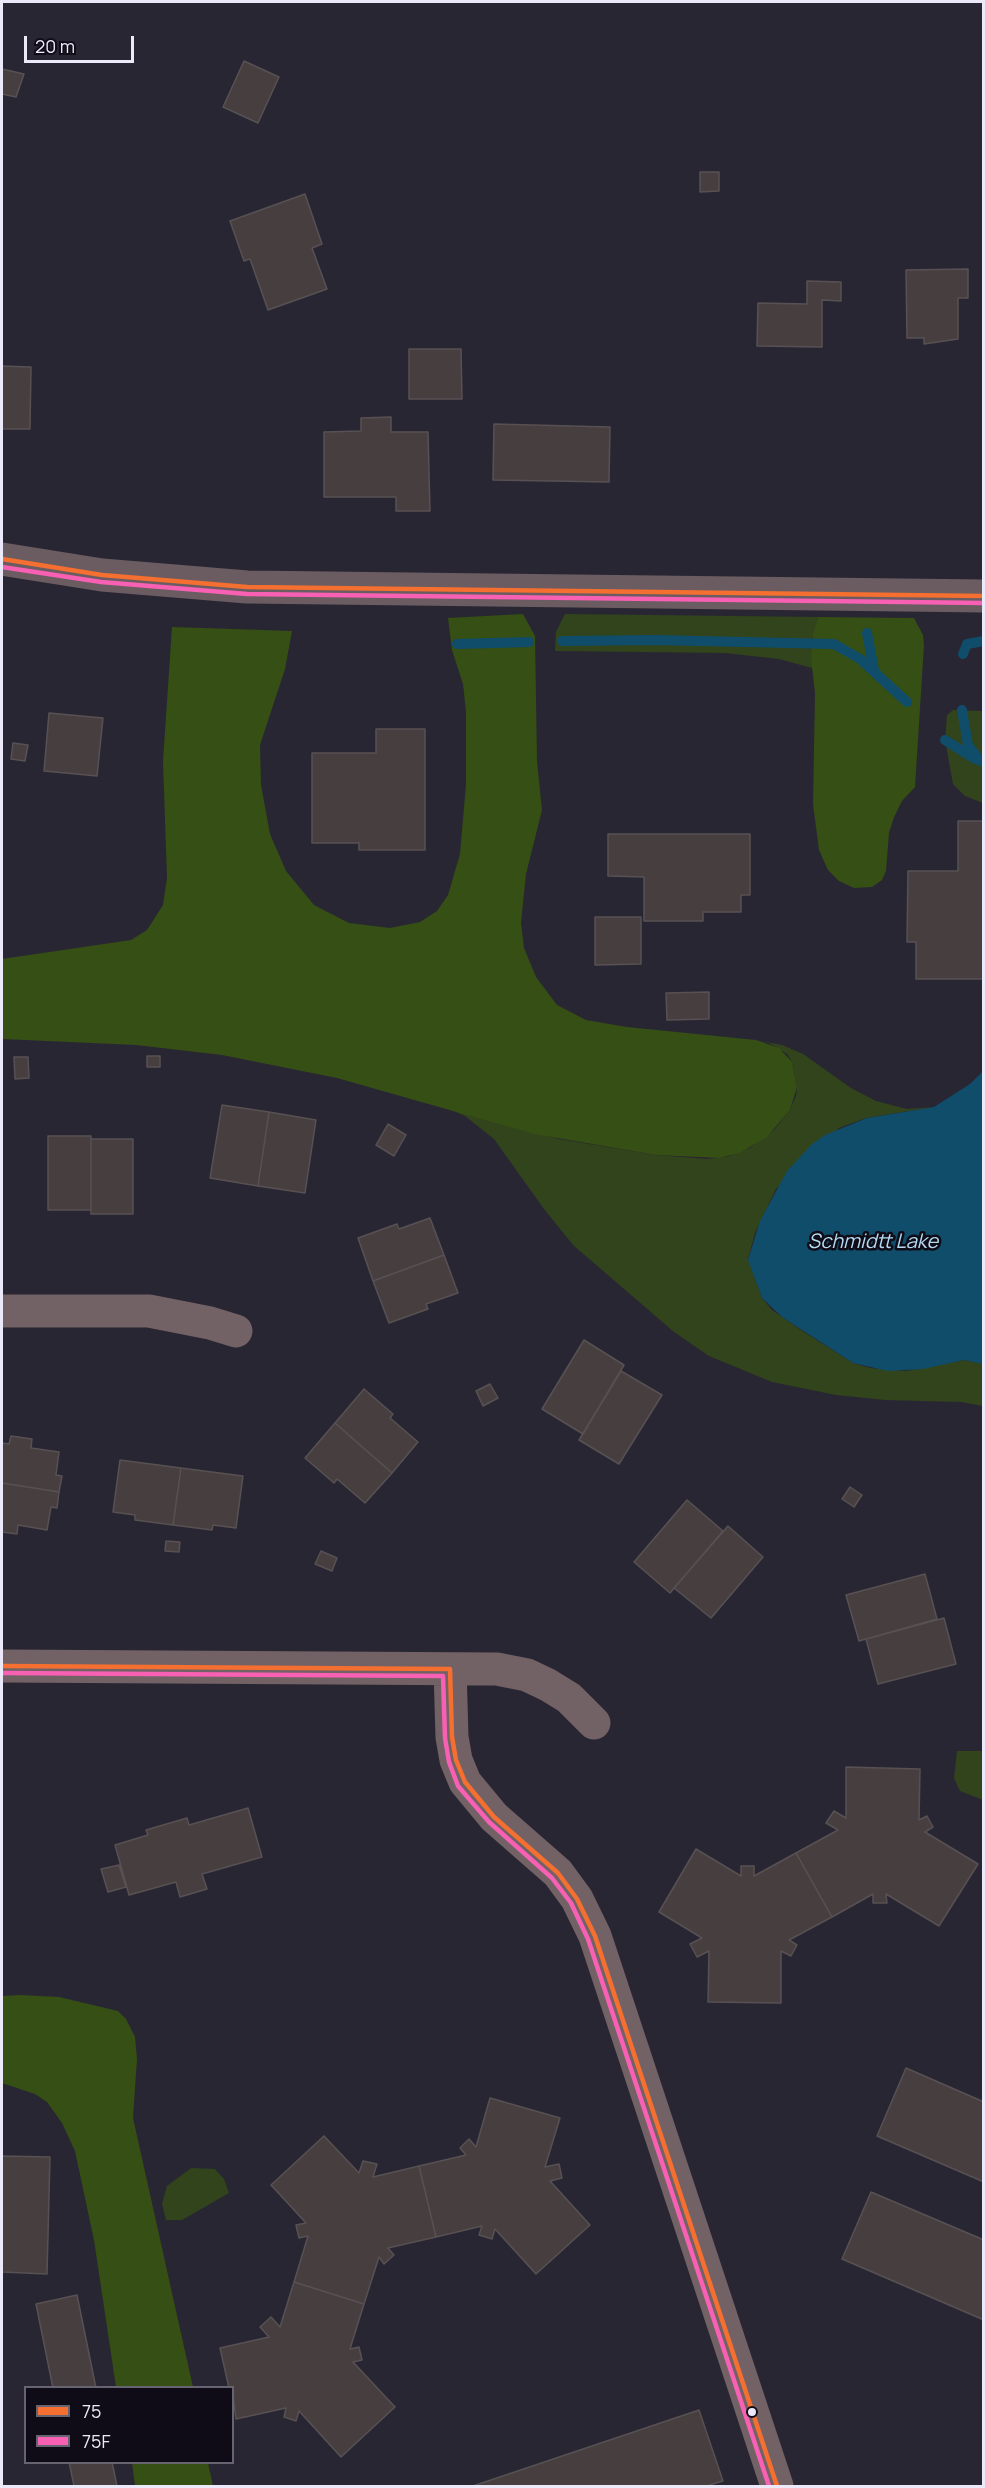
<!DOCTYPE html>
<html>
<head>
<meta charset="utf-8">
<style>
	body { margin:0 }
	#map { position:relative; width:985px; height:2488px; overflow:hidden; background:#292633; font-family:Manrope,sans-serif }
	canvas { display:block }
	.frame { position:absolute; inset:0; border:3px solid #ece9fa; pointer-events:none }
	.legend { position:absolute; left:24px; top:2386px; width:210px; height:78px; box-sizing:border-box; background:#0f0c17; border:2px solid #676472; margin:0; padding:8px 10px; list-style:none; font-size:18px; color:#ece9fa }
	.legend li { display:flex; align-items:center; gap:12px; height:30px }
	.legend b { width:30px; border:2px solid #676472 }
	.scale { position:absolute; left:24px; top:36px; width:110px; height:27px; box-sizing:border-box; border:3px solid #ece9fa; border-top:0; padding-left:8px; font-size:18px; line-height:21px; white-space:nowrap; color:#ece9fa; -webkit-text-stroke:4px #0f0c17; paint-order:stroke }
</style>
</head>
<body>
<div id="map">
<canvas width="985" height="2488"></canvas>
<div class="frame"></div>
<ul class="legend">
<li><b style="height:8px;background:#f46f30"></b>75</li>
<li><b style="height:8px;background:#f860b3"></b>75F</li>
</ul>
<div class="scale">20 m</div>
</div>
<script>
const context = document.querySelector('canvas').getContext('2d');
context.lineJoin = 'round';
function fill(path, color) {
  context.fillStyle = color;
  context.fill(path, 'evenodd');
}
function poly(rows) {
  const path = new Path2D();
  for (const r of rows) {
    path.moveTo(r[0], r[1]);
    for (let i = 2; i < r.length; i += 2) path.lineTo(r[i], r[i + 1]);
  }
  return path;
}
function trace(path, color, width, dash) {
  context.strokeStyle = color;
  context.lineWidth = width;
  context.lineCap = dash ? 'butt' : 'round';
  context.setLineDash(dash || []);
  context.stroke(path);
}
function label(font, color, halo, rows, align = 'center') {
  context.font = font + ' Manrope,sans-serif';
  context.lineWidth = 5;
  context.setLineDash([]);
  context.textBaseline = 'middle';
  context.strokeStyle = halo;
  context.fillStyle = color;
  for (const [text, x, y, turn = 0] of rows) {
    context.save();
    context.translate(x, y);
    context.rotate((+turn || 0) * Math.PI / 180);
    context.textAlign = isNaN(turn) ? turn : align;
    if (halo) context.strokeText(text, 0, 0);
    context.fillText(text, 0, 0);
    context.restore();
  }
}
fill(poly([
	[565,614,818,617,812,640,812,668,779,659,725,653,555,651,556,632],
	[953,710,983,711,983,803,965,796,953,784,945,740,947,715],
	[756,1040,782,1045,803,1054,851,1088,876,1101,907,1109,934,1107,866,1118,839,1128,776,1189,755,1233,748,1259,762,1298,772,1310,804,1332,853,1363,870,1368,906,1371,964,1360,983,1364,983,1406,961,1402,885,1400,836,1395,772,1382,709,1356,674,1332,573,1245,544,1209,494,1139,465,1116,447,1108,559,1139,656,1155,708,1159,730,1156,750,1148,774,1130,790,1110,796,1096,797,1087,792,1062,787,1054,769,1043],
	[957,1751,983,1751,983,1800,960,1791,954,1778],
	[191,2168,215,2169,224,2179,229,2193,182,2220,166,2220,162,2204,167,2186]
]), '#31441b');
fill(poly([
	[523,614,535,636,537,761,542,810,526,874,521,923,524,948,536,977,557,1005,586,1020,627,1027,756,1040,779,1048,792,1062,797,1087,790,1110,767,1137,740,1153,719,1158,656,1155,534,1134,337,1078,222,1055,136,1045,2,1039,2,959,131,940,147,930,163,905,167,878,163,761,172,627,292,631,285,669,260,745,261,785,270,834,286,871,314,905,349,923,390,928,420,922,437,911,448,895,460,854,466,784,466,712,463,684,452,650,448,618],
	[818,617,914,618,923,635,924,645,915,787,902,801,894,817,889,833,886,871,882,880,872,887,854,888,839,881,828,870,819,850,813,804,815,693,811,658,813,634],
	[20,1995,59,1997,118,2011,126,2019,135,2037,137,2059,133,2118,193,2387,116,2387,94,2240,75,2151,62,2123,47,2102,35,2094,2,2083,2,1996],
	[132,2463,208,2463,213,2486,135,2486]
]), '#354f15');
fill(poly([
	[983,1071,983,1364,964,1360,923,1369,888,1371,853,1363,782,1317,762,1298,748,1260,760,1221,787,1171,812,1144,825,1135,867,1118,934,1107,970,1084]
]), '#104d6a');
trace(poly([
	[867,633,874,670],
	[562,641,655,640,834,644,860,659,907,702],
	[457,644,529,642],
	[963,654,967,644,984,641],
	[962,710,968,745,980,761],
	[945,740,975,759]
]), '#104d6a', 10);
const building = poly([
	[244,61,279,77,258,123,223,107,244,61],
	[2,69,24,74,16,97,2,94,2,69],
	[700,172,719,172,719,191,700,192,700,172],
	[305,194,322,244,312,248,327,289,268,310,250,259,244,261,230,221,305,194],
	[968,269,968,298,958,298,958,339,924,344,924,338,907,338,906,270,968,269],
	[807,281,841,282,841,301,822,300,822,347,757,346,758,303,807,304,807,281],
	[409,349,461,349,462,399,409,399,409,349],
	[2,366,31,367,30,429,2,429,2,366],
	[391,417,391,432,428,432,430,511,396,511,396,497,324,497,324,432,361,431,361,418,391,417],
	[494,424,610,427,609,482,493,480,494,424],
	[49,713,103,718,97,776,44,771,49,713],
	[376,729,425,729,425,850,359,850,359,843,312,843,312,753,376,753,376,729],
	[13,743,28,745,25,761,11,759,13,743],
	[958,821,984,821,983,979,916,979,916,942,907,942,908,871,958,871,958,821],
	[608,834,750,834,750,895,741,895,741,912,703,912,703,921,644,921,644,877,608,876,608,834],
	[595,917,641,917,641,964,595,965,595,917],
	[709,992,709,1019,667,1020,666,993,709,992],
	[147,1056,160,1056,160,1067,147,1067,147,1056],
	[14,1057,28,1057,29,1078,15,1079,14,1057],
	[222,1105,269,1112,258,1186,210,1178,222,1105],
	[269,1112,316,1120,305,1193,258,1186,269,1112],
	[388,1124,406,1135,394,1156,376,1145,388,1124],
	[48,1136,91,1136,91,1210,48,1210,48,1136],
	[91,1139,133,1139,133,1214,91,1214,91,1139],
	[430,1218,444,1255,373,1281,358,1238,397,1224,399,1229,430,1218],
	[444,1255,458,1293,426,1304,428,1309,389,1323,373,1281,444,1255],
	[584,1340,624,1365,583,1434,542,1409,584,1340],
	[621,1371,662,1395,619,1464,579,1440,621,1371],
	[490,1384,498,1398,483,1406,476,1391,490,1384],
	[364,1389,393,1414,390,1418,418,1442,392,1473,335,1423,364,1389],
	[335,1423,392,1473,365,1503,337,1479,334,1483,305,1458,335,1423],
	[11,1436,32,1439,31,1448,59,1452,56,1475,62,1476,59,1492,2,1483,2,1443,9,1444,11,1436],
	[120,1460,181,1468,173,1525,135,1520,135,1515,113,1512,120,1460],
	[181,1468,243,1476,236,1528,213,1525,212,1530,173,1525,181,1468],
	[2,1483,59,1492,57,1508,51,1507,47,1530,18,1525,17,1534,2,1532,2,1483],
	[850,1487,862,1495,854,1507,842,1499,850,1487],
	[687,1500,723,1531,670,1593,634,1562,687,1500],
	[728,1526,763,1557,711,1618,674,1588,728,1526],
	[166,1541,180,1542,179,1552,165,1551,166,1541],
	[321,1551,337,1558,332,1571,315,1564,321,1551],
	[925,1574,937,1619,859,1641,846,1595,925,1574],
	[944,1618,956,1664,878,1684,866,1639,944,1618],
	[846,1767,920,1769,919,1820,927,1816,933,1827,925,1832,978,1864,939,1926,886,1894,887,1903,873,1903,873,1894,832,1917,796,1853,838,1830,826,1823,834,1811,846,1818,846,1767],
	[248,1808,262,1857,202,1874,207,1889,180,1897,176,1882,129,1895,115,1845,148,1835,146,1830,187,1818,189,1825,248,1808],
	[696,1849,741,1876,741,1866,754,1866,754,1876,796,1853,832,1917,789,1940,797,1945,791,1956,781,1951,781,2003,708,2002,709,1951,697,1957,690,1944,702,1938,659,1912,696,1849],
	[119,1865,126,1887,108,1892,101,1869,119,1865],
	[906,2068,984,2102,984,2182,877,2136,906,2068],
	[490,2098,560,2118,545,2167,559,2164,562,2178,550,2181,590,2225,536,2274,495,2229,492,2239,479,2235,482,2226,436,2237,419,2166,466,2155,460,2148,469,2139,476,2147,490,2098],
	[324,2136,359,2173,363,2161,377,2164,373,2177,419,2166,436,2237,388,2248,394,2255,384,2264,379,2257,364,2304,294,2282,308,2236,299,2238,296,2225,306,2223,271,2185,324,2136],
	[2,2156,50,2157,47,2274,2,2272,2,2156],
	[871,2192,984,2240,984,2320,842,2259,871,2192],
	[294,2282,364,2304,350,2349,359,2347,362,2360,353,2362,395,2407,341,2457,299,2411,296,2421,284,2417,286,2408,236,2419,232,2388,229,2388,220,2348,269,2337,260,2327,271,2317,280,2327,294,2282],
	[77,2295,96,2388,53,2388,36,2304,77,2295],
	[699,2410,723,2481,706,2486,473,2486,699,2410],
	[69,2462,112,2462,117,2486,74,2486,69,2462]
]);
fill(building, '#473f3f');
trace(building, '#585154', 1.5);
trace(poly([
	[2,1311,149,1311,210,1323,236,1331],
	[2,1666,497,1669,527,1675,548,1685,569,1698,594,1723],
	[450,1669,452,1737,456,1760,465,1782,494,1817,558,1873,577,1899,595,1936,777,2486]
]), '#736265', 33);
trace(poly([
	[2,559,102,575,247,587,984,596]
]), '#6b5c61', 33);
trace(poly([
	[2,559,102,575,247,587,984,596],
	[2,1666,450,1669,452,1737,456,1760,465,1782,494,1817,558,1873,577,1899,595,1936,777,2486]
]), '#f46f30', 4.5);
trace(poly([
	[2,567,101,582,247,594,984,603],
	[2,1673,443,1676,445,1738,449,1762,458,1786,489,1822,552,1878,571,1903,588,1939,769,2486]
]), '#f860b3', 4.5);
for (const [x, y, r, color] of [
	[752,2412,5,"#ece9fa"]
]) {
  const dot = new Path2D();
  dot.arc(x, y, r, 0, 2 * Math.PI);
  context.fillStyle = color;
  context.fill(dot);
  trace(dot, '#0f0c17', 2);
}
label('italic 20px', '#b3daf1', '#0f0c17', [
	["Schmidtt Lake",873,1242]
]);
</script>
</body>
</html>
